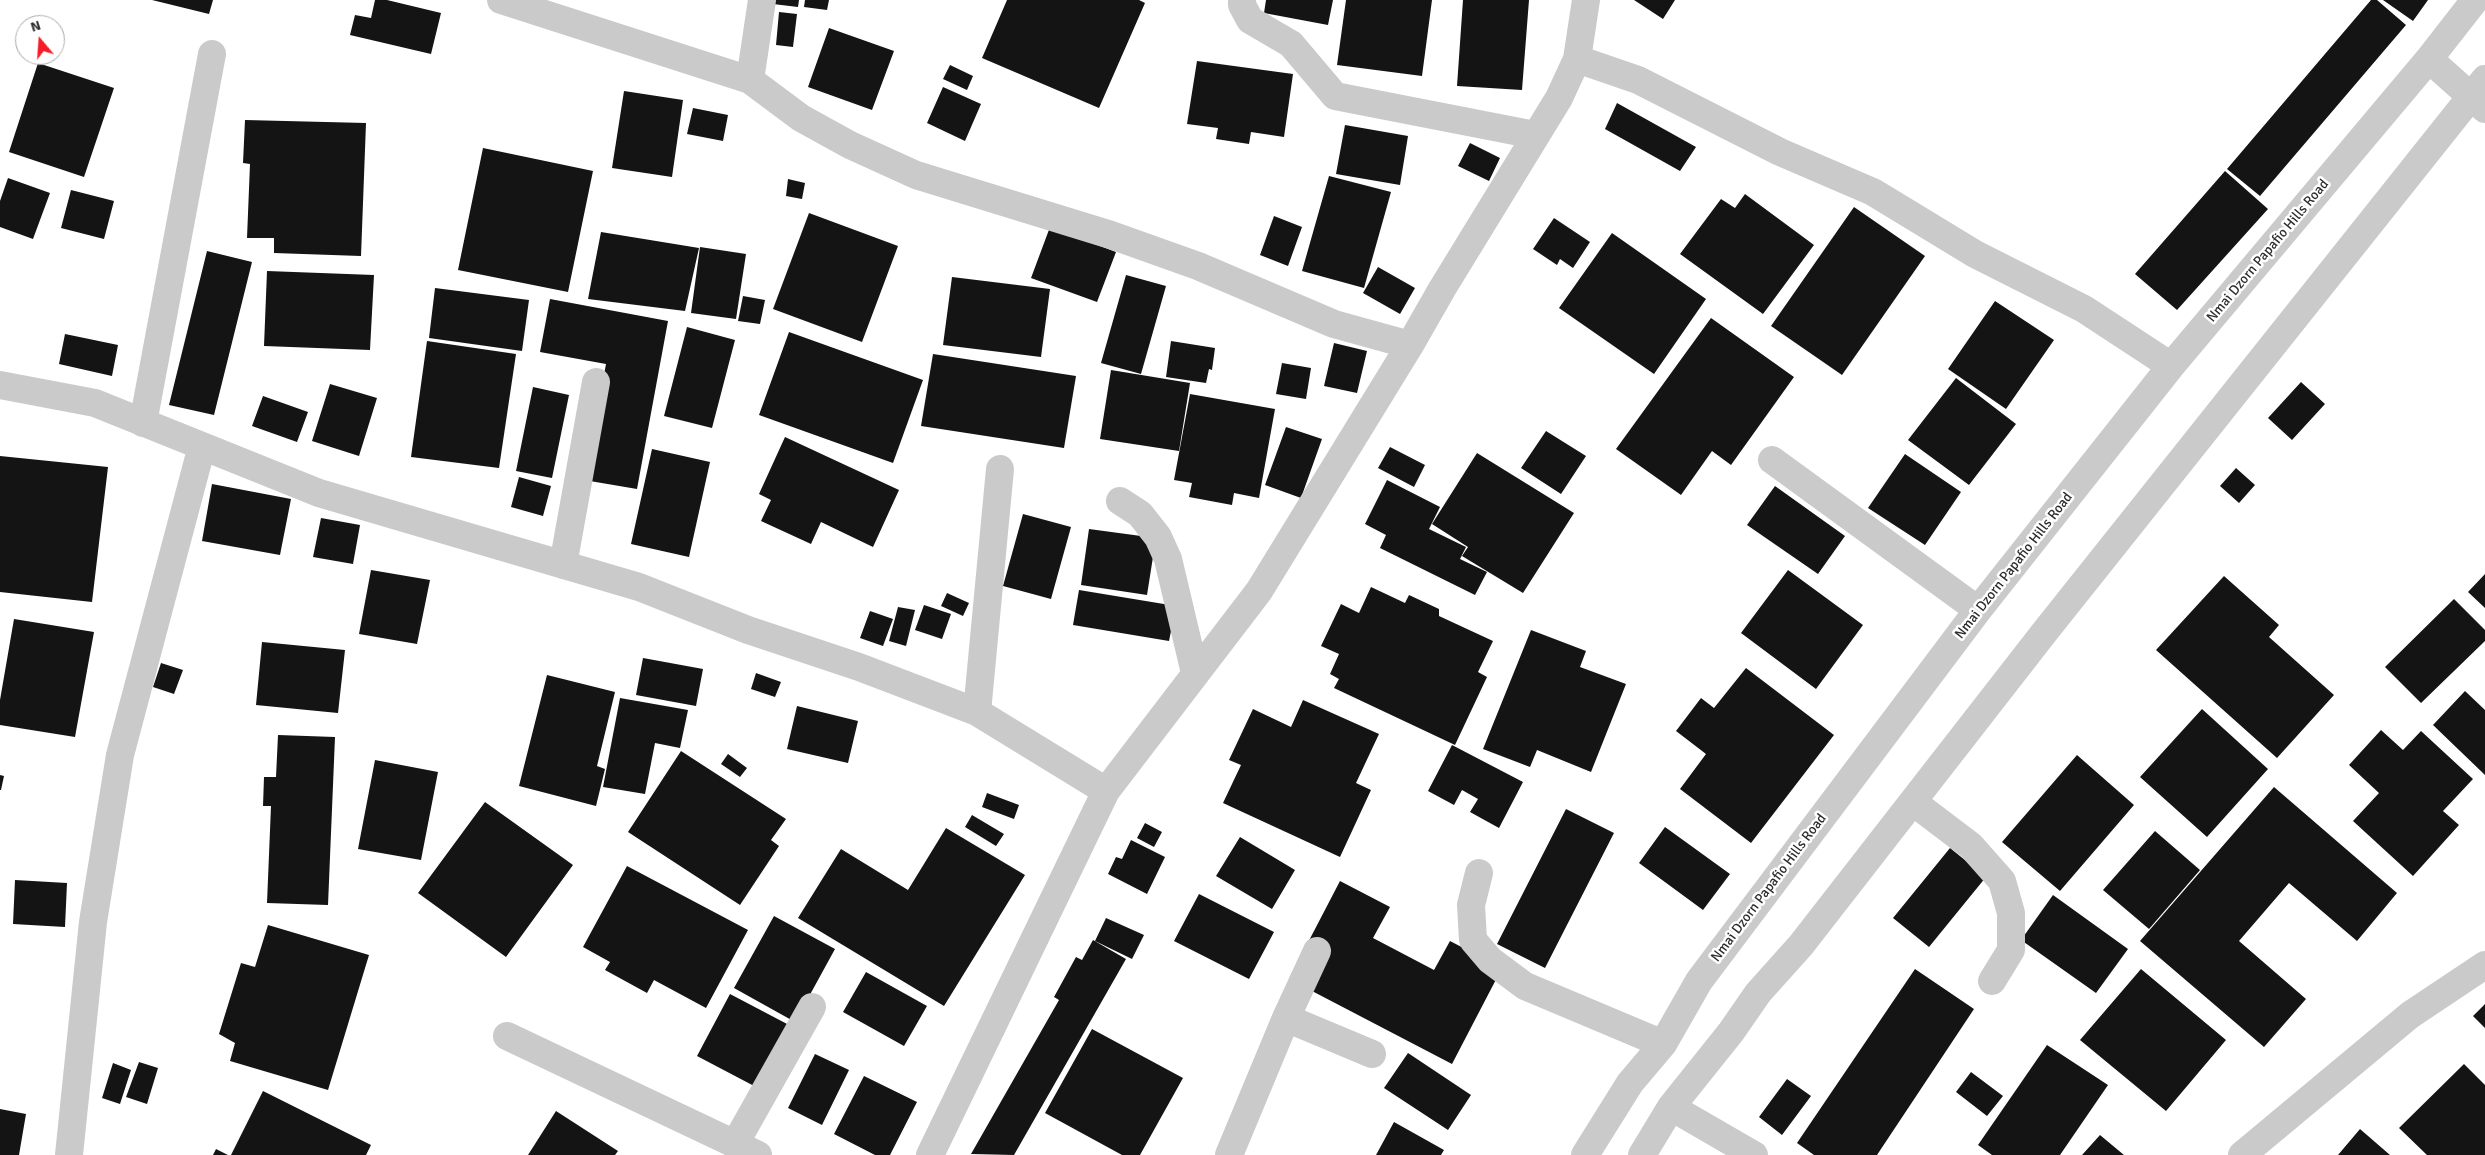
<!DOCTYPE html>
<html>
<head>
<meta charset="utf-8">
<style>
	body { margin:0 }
	#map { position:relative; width:2485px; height:1155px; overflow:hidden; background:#fff; font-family:Signika,sans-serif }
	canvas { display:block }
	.north { position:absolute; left:15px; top:15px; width:50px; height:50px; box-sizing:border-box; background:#fff; border:1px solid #ababab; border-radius:50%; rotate:342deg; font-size:14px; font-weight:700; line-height:20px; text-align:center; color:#2d2d2d }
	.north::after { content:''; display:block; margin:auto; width:18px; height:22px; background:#f51d27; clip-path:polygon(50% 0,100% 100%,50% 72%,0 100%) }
</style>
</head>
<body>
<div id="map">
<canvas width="2485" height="1155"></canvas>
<div class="north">N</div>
</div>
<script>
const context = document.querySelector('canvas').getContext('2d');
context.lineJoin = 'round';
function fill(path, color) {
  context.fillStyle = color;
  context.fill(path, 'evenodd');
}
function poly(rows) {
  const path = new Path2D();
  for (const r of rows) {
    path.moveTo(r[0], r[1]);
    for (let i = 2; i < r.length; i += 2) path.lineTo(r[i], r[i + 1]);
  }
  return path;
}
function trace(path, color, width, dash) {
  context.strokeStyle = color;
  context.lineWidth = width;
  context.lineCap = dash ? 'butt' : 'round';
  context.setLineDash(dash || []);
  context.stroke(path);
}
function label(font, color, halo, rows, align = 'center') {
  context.font = font + ' Signika,sans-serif';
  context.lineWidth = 5;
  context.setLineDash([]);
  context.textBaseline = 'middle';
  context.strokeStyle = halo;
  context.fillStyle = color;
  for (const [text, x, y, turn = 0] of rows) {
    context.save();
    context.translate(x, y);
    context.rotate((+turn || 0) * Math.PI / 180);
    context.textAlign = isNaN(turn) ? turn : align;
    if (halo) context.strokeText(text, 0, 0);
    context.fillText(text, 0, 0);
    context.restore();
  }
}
fill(poly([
	[152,0,213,0,209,14],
	[375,0,387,0,441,13,431,54,350,35,355,15,371,18],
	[774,0,799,0,798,7,773,4],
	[805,0,829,0,827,10,804,7],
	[1007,0,1139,0,1145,3,1099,108,982,58],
	[1266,0,1333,0,1328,25,1264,13],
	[1346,0,1432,0,1422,76,1337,65],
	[1463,0,1529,0,1522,90,1457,86],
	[1634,0,1675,0,1663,19],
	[2371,0,2377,0,2406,25,2260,196,2227,169],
	[2383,0,2428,0,2413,21],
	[779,12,797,14,793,47,776,45],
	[829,28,894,51,872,110,808,87],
	[1197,61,1293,74,1284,137,1251,132,1249,144,1216,139,1218,128,1187,124],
	[38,63,114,88,84,177,9,152],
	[950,65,973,76,967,90,943,79],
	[943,87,981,104,965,141,927,123],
	[624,91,683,100,672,177,612,168],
	[1617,103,1696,147,1680,171,1605,129],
	[693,108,728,115,723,141,687,134],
	[245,120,366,123,361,256,274,253,274,238,247,238,250,164,243,163],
	[1345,125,1408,136,1400,185,1336,174],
	[1470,143,1500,158,1489,181,1458,166],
	[483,148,593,171,568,292,458,270],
	[2225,171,2268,209,2177,310,2135,274],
	[1329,176,1391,192,1364,288,1302,271],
	[8,178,50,193,33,239,0,227,0,201],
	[788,179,805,183,802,199,786,196],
	[71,190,114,201,104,239,61,228],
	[1745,194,1814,245,1763,314,1680,254,1721,199,1735,208],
	[1854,207,1925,256,1842,375,1771,326],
	[809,213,898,246,862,342,773,309],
	[1274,216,1302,227,1288,266,1260,255],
	[1554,218,1590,242,1573,268,1560,259,1557,265,1533,249],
	[1050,227,1116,252,1097,302,1031,278],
	[601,232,699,248,685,311,588,299],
	[1612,233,1706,299,1654,374,1559,308],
	[700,247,746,254,736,319,691,313],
	[207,251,252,262,214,415,169,405],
	[1378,267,1415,288,1400,314,1363,293],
	[267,271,374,275,370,350,264,346],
	[1126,275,1166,286,1141,374,1101,363],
	[952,277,1050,289,1041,357,943,345],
	[435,288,529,300,522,351,429,338],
	[743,296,765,300,760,324,738,321],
	[550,299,668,321,637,489,584,480,606,364,540,352],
	[1995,301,2054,340,2006,409,1948,369],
	[1711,318,1794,377,1731,465,1712,451,1681,495,1616,449],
	[687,327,735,340,712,428,664,416],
	[789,332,923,380,893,463,759,415],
	[65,334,118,345,112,376,59,364],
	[427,341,516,354,499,468,411,457],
	[1171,341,1215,348,1212,370,1209,369,1206,383,1166,377],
	[1334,343,1367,351,1357,393,1324,386],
	[933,354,1076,376,1064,448,921,426],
	[1282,363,1311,368,1306,399,1276,394],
	[1111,370,1190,383,1179,451,1100,439],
	[1956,378,2016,424,1969,485,1908,440],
	[2301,382,2325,404,2292,440,2268,418],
	[330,384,377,398,359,456,312,441],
	[533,387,569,395,552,478,516,471],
	[1190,394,1275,409,1259,498,1234,493,1232,505,1189,497,1192,483,1174,480],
	[263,396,308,412,297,442,252,426],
	[1286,427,1322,439,1301,498,1265,485],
	[1546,431,1586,456,1561,494,1521,468],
	[785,437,899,490,873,547,821,522,811,544,761,521,771,500,759,494],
	[1390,447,1425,465,1414,487,1378,468],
	[652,449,710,462,689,557,631,544],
	[1477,453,1574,513,1523,593,1462,556,1468,547,1432,524],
	[1905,454,1961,492,1925,545,1868,508],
	[0,456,108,467,92,602,0,592],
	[2236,468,2255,485,2239,503,2220,486],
	[519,477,551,486,543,516,511,507],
	[1387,480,1440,507,1429,529,1466,547,1460,559,1487,572,1475,595,1380,548,1386,535,1365,524],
	[212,484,291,499,280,555,202,541],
	[1775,486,1845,536,1818,574,1747,525],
	[1023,514,1071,527,1051,599,1003,586],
	[321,518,360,525,353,564,313,557],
	[1089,529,1156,538,1147,595,1081,585],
	[371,570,430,580,417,644,359,634],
	[1788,570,1863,625,1816,689,1741,633],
	[2485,574,2485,608,2468,592],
	[2224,576,2279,625,2269,637,2334,695,2277,758,2156,650],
	[1371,587,1405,603,1409,595,1439,609,1439,616,1493,641,1478,672,1487,677,1455,745,1334,688,1339,679,1330,674,1339,654,1321,646,1341,604,1359,613],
	[1079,590,1176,606,1169,641,1073,625],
	[947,593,969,603,963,616,941,606],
	[2454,599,2485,630,2485,641,2421,703,2385,667],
	[924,605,951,614,942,639,915,630],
	[898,607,915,610,906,646,889,641],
	[870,611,893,619,883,646,860,638],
	[14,619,94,632,75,737,0,725,0,700],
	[1531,630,1586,651,1580,667,1626,684,1591,772,1537,750,1530,767,1483,749],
	[262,642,345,650,338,713,256,705],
	[643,658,703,669,696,706,636,695],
	[161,663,183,670,174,694,153,687],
	[1746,668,1834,735,1751,843,1680,789,1706,754,1676,731,1701,698,1714,708],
	[756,673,781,682,775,697,751,689],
	[547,675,615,692,597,766,605,769,596,806,519,786],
	[2465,691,2485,710,2485,775,2433,725],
	[620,698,688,710,680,748,655,743,645,794,603,787],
	[1303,700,1379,734,1356,783,1371,790,1340,857,1223,803,1241,765,1229,760,1253,709,1291,727],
	[797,706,858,721,848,763,787,749],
	[2202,709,2268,769,2207,837,2140,777],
	[2381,730,2403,750,2421,731,2473,779,2443,811,2459,825,2413,876,2353,821,2379,793,2349,765],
	[278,735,335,737,328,905,267,903,271,806,263,806,264,777,276,777],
	[1452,745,1523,782,1499,828,1470,812,1478,799,1462,790,1454,805,1428,791],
	[681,751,786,819,771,840,779,846,740,905,628,832],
	[728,754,747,768,740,777,721,764],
	[2077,755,2134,805,2060,891,2002,842],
	[375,760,438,772,421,860,358,849],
	[0,775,4,776,1,790,0,790],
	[2274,787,2397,893,2357,941,2289,883,2239,941,2306,999,2264,1047,2140,941],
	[987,793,1019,805,1014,819,982,807],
	[485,802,573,865,506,957,418,893],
	[1566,809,1614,833,1545,968,1497,944],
	[972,815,1004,834,996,846,965,827],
	[1145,823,1162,832,1154,847,1137,838],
	[1665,827,1730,874,1703,910,1639,863],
	[946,828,1025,875,944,1006,798,918,841,849,908,890],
	[2155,831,2200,870,2149,929,2103,890],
	[1240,837,1295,870,1272,909,1216,876],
	[1131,840,1165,857,1147,894,1108,874,1116,857,1122,859],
	[1950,848,1986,877,1929,947,1893,918],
	[627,866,748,930,706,1008,654,980,647,993,605,970,610,962,583,947],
	[15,880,67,883,65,927,13,924],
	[1340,881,1390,907,1373,938,1434,970,1450,941,1502,968,1452,1064,1289,979],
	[1199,894,1274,932,1249,979,1174,941],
	[2053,895,2128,949,2096,993,2021,940],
	[774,916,835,949,795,1022,734,988],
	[1106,918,1144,935,1132,959,1095,941],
	[268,925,369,955,328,1090,230,1061,235,1043,219,1034,241,963,255,967],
	[1093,940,1126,959,1014,1155,971,1154,1059,1000,1054,997,1076,957,1082,960],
	[1915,969,1974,1009,1877,1155,1814,1155,1797,1143],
	[2141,969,2226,1040,2166,1111,2080,1040],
	[866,972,927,1006,904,1046,843,1012],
	[730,994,789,1025,756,1087,697,1056],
	[2485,1004,2485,1028,2473,1016],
	[1092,1029,1183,1078,1140,1155,1122,1155,1045,1113],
	[2047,1045,2108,1085,2060,1155,1992,1155,1978,1145],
	[1408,1053,1471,1095,1448,1130,1384,1088],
	[815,1054,849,1070,822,1125,788,1108],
	[139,1062,158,1068,147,1104,126,1097],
	[113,1063,131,1070,120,1104,102,1098],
	[2464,1064,2485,1085,2485,1155,2427,1155,2399,1128],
	[1971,1072,2003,1096,1987,1116,1956,1092],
	[864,1076,917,1102,890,1155,875,1155,834,1134],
	[1787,1079,1811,1096,1782,1135,1759,1117],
	[263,1091,371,1145,366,1155,231,1155],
	[0,1109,26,1114,19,1155,0,1155],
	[556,1111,618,1151,615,1155,528,1155],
	[1394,1122,1444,1150,1441,1155,1376,1155],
	[2360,1129,2390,1155,2338,1155],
	[2100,1135,2124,1155,2082,1155],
	[216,1149,228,1155,213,1155]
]), '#141414');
trace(poly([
	[501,0,750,80,801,118,850,145,916,175,1111,235,1198,266,1334,324,1410,345],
	[1242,0,1242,5,1250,20,1291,44,1335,96,1535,135],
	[1577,59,1638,80,1780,152,1873,192,1975,254,2084,309,2171,366],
	[2429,59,2485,109],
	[750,80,762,0],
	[0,385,95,403,319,493,639,587,748,630,859,667,977,712,1106,791],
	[143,423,212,54],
	[1772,460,1978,610],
	[1120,501,1140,514,1158,537,1168,559,1195,673],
	[563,565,596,382],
	[977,712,1000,469],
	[1913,802,1971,846,2002,881,2011,913,2011,950,1992,981],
	[1479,873,1471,905,1473,940,1490,960,1525,986,1663,1044],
	[1286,1018,1372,1054],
	[507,1036,758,1155],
	[1671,1107,1754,1155],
	[735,1144,812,1007],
	[69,1155,93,922,120,755,202,446],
	[930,1155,1106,791,1259,591,1410,345,1442,289,1559,98,1577,59,1586,0],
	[1229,1155,1286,1018,1317,951],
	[1585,1155,1630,1083,1663,1044,1699,981,1978,610,2171,366,2429,59,2475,0],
	[1642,1155,1671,1107,1731,1032,1758,993,1801,945,2043,634,2485,79],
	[2242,1155,2410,1015,2485,965]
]), '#cacaca', 28);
label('14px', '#2d2d2d', '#fff', [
	["Nmai Dzorn Papafio Hills Road",2268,251,-50],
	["Nmai Dzorn Papafio Hills Road",2014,566,-52],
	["Nmai Dzorn Papafio Hills Road",1769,888,-53]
]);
</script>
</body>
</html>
